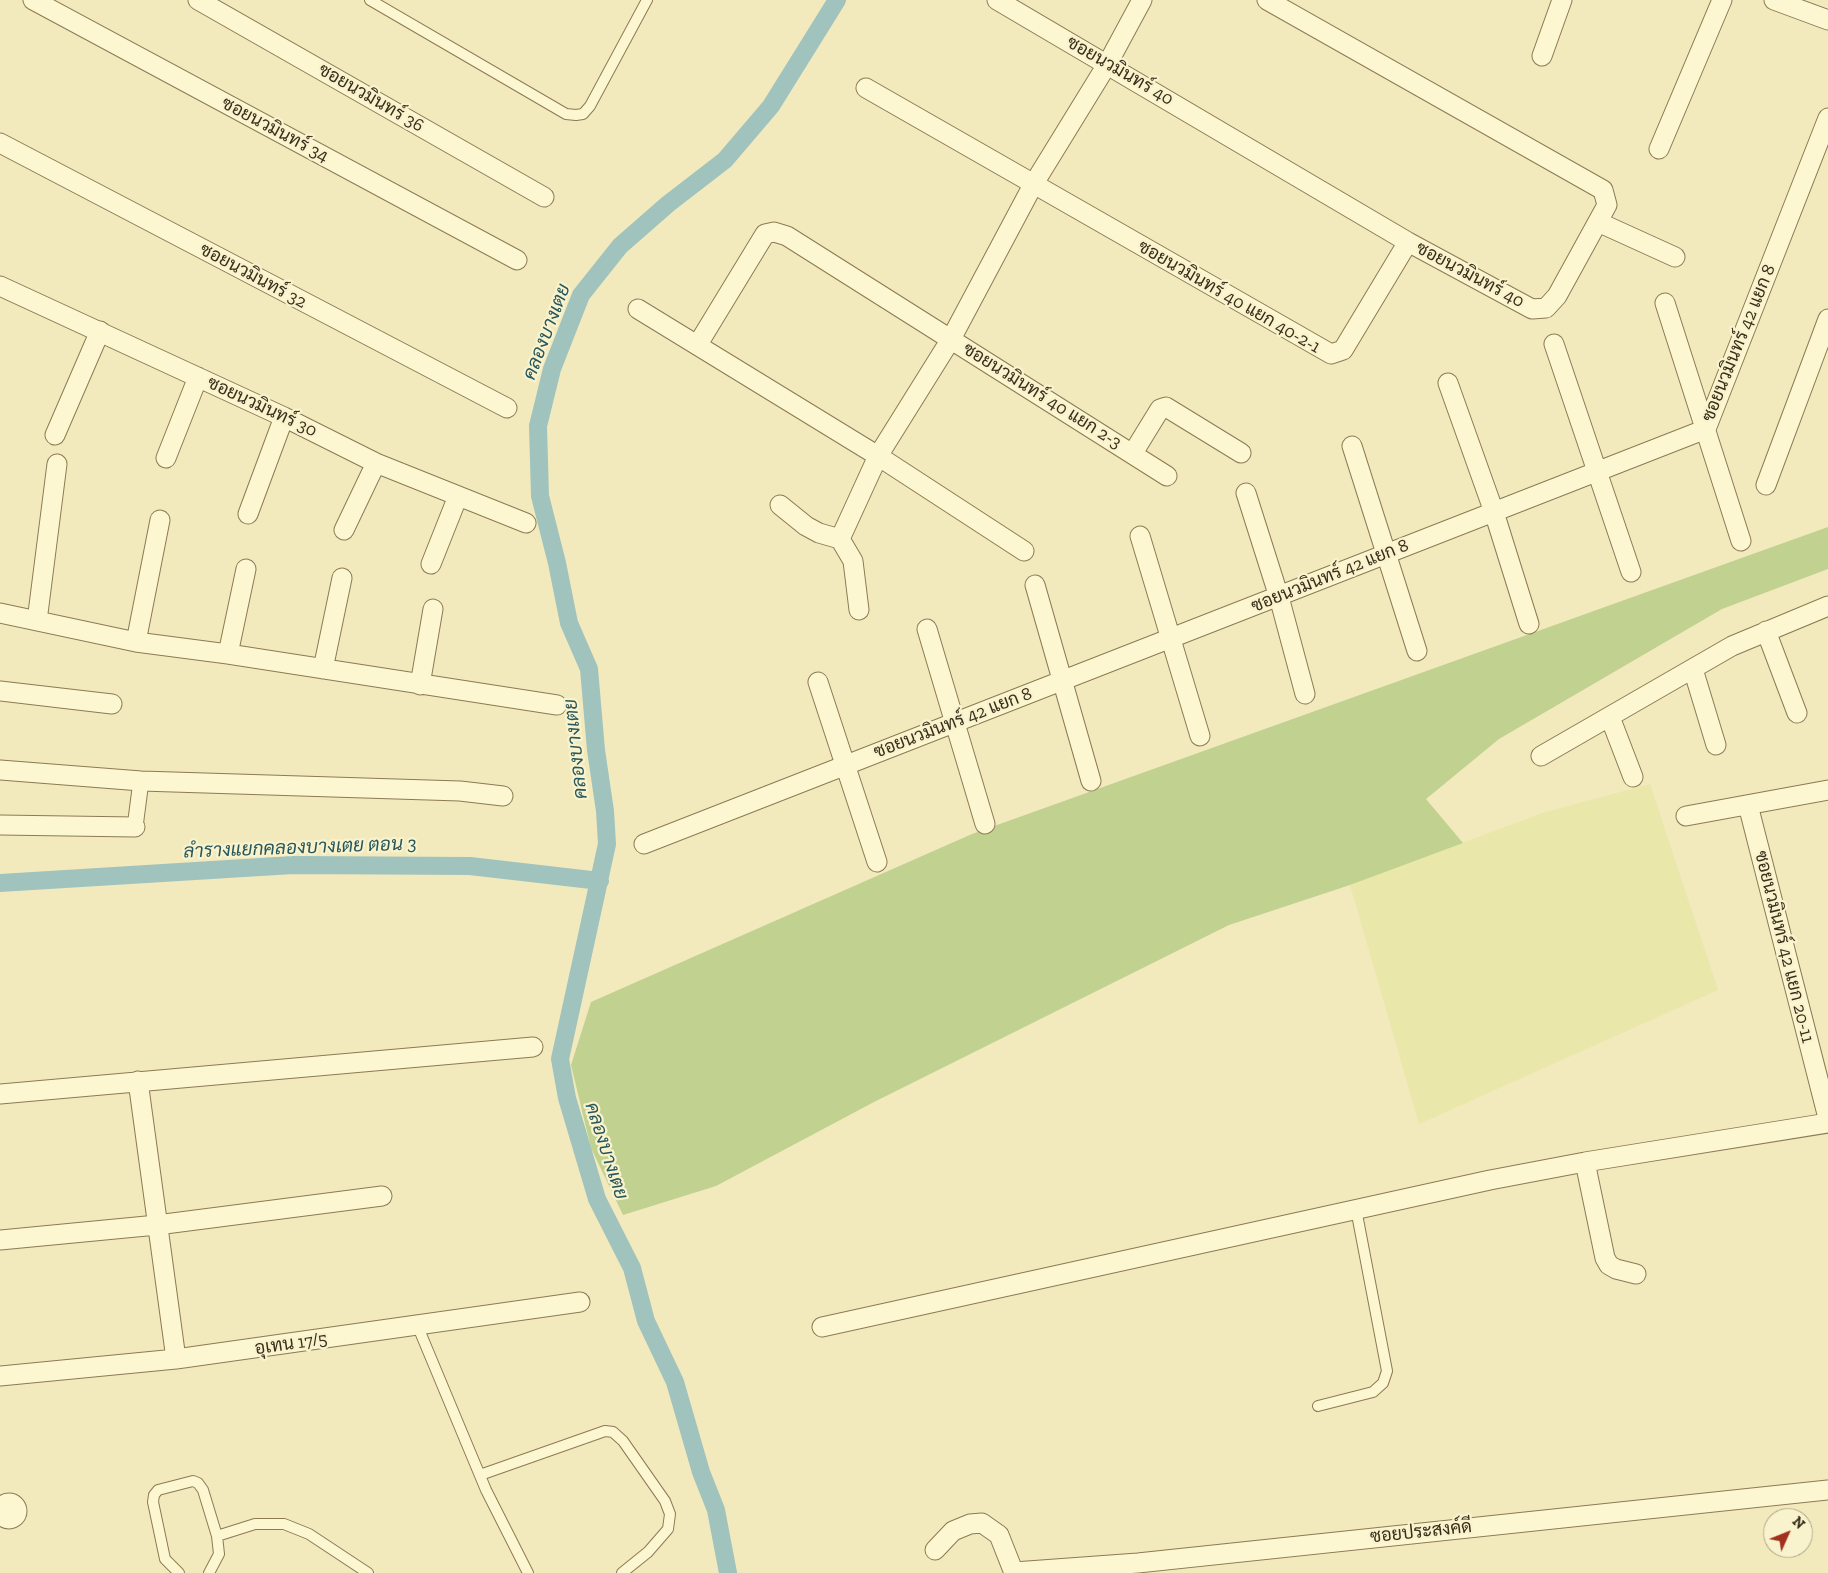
<!DOCTYPE html>
<html>
<head>
<meta charset="utf-8">
<style>
	body { margin:0 }
	#map { position:relative; width:1828px; height:1573px; overflow:hidden; background:#f2eabd; font-family:"Zilla Slab",serif }
	canvas { display:block }
	.north { position:absolute; left:1763px; top:1508px; width:50px; height:50px; box-sizing:border-box; background:#f9f3cd; border:1px solid #ada486; border-radius:50%; rotate:46deg; font-size:14px; font-weight:700; line-height:20px; text-align:center; color:#3a2e1b }
	.north::after { content:''; display:block; margin:auto; width:18px; height:22px; background:#a1301e; clip-path:polygon(50% 0,100% 100%,50% 72%,0 100%) }
</style>
</head>
<body>
<div id="map">
<canvas width="1828" height="1573"></canvas>
<div class="north">N</div>
</div>
<script>
const context = document.querySelector('canvas').getContext('2d');
context.lineJoin = 'round';
function fill(path, color) {
  context.fillStyle = color;
  context.fill(path, 'evenodd');
}
function poly(rows) {
  const path = new Path2D();
  for (const r of rows) {
    if (r.length === 3) {
      path.moveTo(r[0] + r[2], r[1]);
      path.arc(r[0], r[1], r[2], 0, 2 * Math.PI);
      continue;
    }
    path.moveTo(r[0], r[1]);
    for (let i = 2; i < r.length; i += 2) path.lineTo(r[i], r[i + 1]);
  }
  return path;
}
function trace(path, color, width, dash) {
  context.strokeStyle = color;
  context.lineWidth = width;
  context.lineCap = dash ? 'butt' : 'round';
  context.setLineDash(dash || []);
  context.stroke(path);
}
function label(font, color, halo, rows, align = 'center') {
  context.font = font + ' "Zilla Slab",Sarabun,serif';
  context.lineWidth = 4.5;
  context.setLineDash([]);
  context.textBaseline = 'middle';
  context.strokeStyle = halo;
  context.fillStyle = color;
  for (const [text, x, y, turn = 0] of rows) {
    context.save();
    context.translate(x, y);
    context.rotate((+turn || 0) * Math.PI / 180);
    context.textAlign = isNaN(turn) ? turn : align;
    if (halo) context.strokeText(text, 0, 0);
    context.fillText(text, 0, 0);
    context.restore();
  }
}
fill(poly([
	[1650,784,1718,990,1419,1124,1350,885,1542,813]
]), '#e9e7a9');
fill(poly([
	[1828,527,1828,569,1722,609,1499,739,1426,799,1463,843,1350,885,1229,925,874,1102,716,1186,623,1215,591,1148,571,1065,591,1002,972,834]
]), '#c0d190');
trace(poly([
	[0,883,293,865,470,866,600,881],
	[728,1573,716,1510,701,1472,675,1382,646,1321,632,1268,597,1199,567,1098,560,1059,607,844,605,811,596,750,589,669,569,623,557,563,540,496,538,426,552,369,581,295,620,246,668,204,725,160,771,106,837,0]
]), '#a1c3be', 18);
const service = poly([
	[370,0,566,114,576,115,583,114,590,106,647,0],
	[418,1327,486,1490,528,1573],
	[1318,1406,1373,1392,1383,1383,1387,1371,1356,1209],
	[480,1475,605,1431,613,1432,623,1441,665,1501,670,1514,668,1529,648,1552,622,1573],
	[179,1573,165,1559,153,1502,154,1495,158,1490,193,1481,198,1483,203,1490,217,1536],
	[209,1573,219,1554,217,1536,255,1524,284,1524,309,1534,368,1573]
]);
const pedestrian = poly([
	[135,827,141,781]
]);
const minor = poly([
	[33,0,517,260],
	[198,0,544,197],
	[997,0,1408,242,1532,309,1546,308,1557,296,1607,205,1603,190,1267,0],
	[1774,0,1828,20],
	[1542,56,1562,0],
	[866,88,1331,354,1343,350,1408,242],
	[0,143,507,408],
	[1659,149,1722,0],
	[1598,222,1675,257],
	[0,286,284,417,376,463,526,523],
	[1665,303,1741,541],
	[638,309,878,456,1024,551],
	[698,344,765,234,774,232,787,236,1167,476],
	[1554,344,1631,572],
	[1448,383,1494,512,1529,624],
	[55,435,100,331],
	[1352,446,1417,651],
	[1133,453,1160,409,1166,407,1241,453],
	[166,458,198,377],
	[1766,485,1828,319],
	[1246,493,1279,597,1305,694],
	[780,505,806,526,819,533,840,539,853,561,859,610],
	[248,514,284,417],
	[344,530,376,463],
	[1140,536,1200,736],
	[840,539,878,456,951,339,1033,185,1108,63,1142,0],
	[431,564,458,496],
	[1035,585,1091,781],
	[0,613,136,642,228,654,557,705],
	[37,621,57,464],
	[927,629,985,824],
	[1766,631,1797,713],
	[136,642,160,520],
	[228,654,246,569],
	[323,669,342,578],
	[1693,669,1716,745],
	[818,682,877,862],
	[420,685,433,609],
	[0,691,112,704],
	[1610,717,1633,777],
	[1541,756,1732,646,1828,606],
	[0,770,141,781,460,791,503,796],
	[1748,805,1828,1118],
	[1686,816,1828,790],
	[0,825,135,827],
	[644,844,1706,429,1828,118],
	[138,1081,176,1359],
	[0,1094,533,1047],
	[1585,1162,1605,1258,1609,1265,1616,1269,1636,1274],
	[0,1240,157,1225,382,1196],
	[822,1327,1490,1180,1585,1162,1828,1123],
	[0,1376,176,1359,580,1302],
	[9,1511,8],
	[935,1550,953,1531,970,1524,982,1523,999,1535,1014,1573],
	[1014,1572,1138,1563,1828,1490]
]);
trace(service, '#8c7a54', 12);
trace(pedestrian, '#8c7a54', 17);
trace(minor, '#8c7a54', 21);
trace(service, '#fcf6d1', 10);
trace(pedestrian, '#fcf6d1', 15);
trace(minor, '#fcf6d1', 19);
label('18px', '#3a2e1b', '#f9f3cd', [
	["ซอยนวมินทร์ 40",1120,71,30],
	["ซอยนวมินทร์ 36",371,98,30],
	["ซอยนวมินทร์ 34",275,130,28],
	["ซอยนวมินทร์ 40",1470,275,28],
	["ซอยนวมินทร์ 32",253,276,28],
	["ซอยนวมินทร์ 40 แยก 40-2-1",1229,297,30],
	["ซอยนวมินทร์ 42 แยก 8",1739,343,-68],
	["ซอยนวมินทร์ 40 แยก 2-3",1042,396,32],
	["ซอยนวมินทร์ 30",262,407,25],
	["ซอยนวมินทร์ 42 แยก 8",1330,576,-22],
	["ซอยนวมินทร์ 42 แยก 8",953,723,-21],
	["ซอยนวมินทร์ 42 แยก 20-11",1784,947,76],
	["อุเทน 17/5",291,1344,-8],
	["ซอยประสงค์ดี",1421,1532,-6]
]);
label('italic 19px', '#28575b', '#f9f3cd', [
	["คลองบางเตย",547,332,-69],
	["คลองบางเตย",576,749,-96],
	["ลำรางแยกคลองบางเตย ตอน 3",300,848,-2],
	["คลองบางเตย",606,1151,72]
]);
</script>
</body>
</html>
